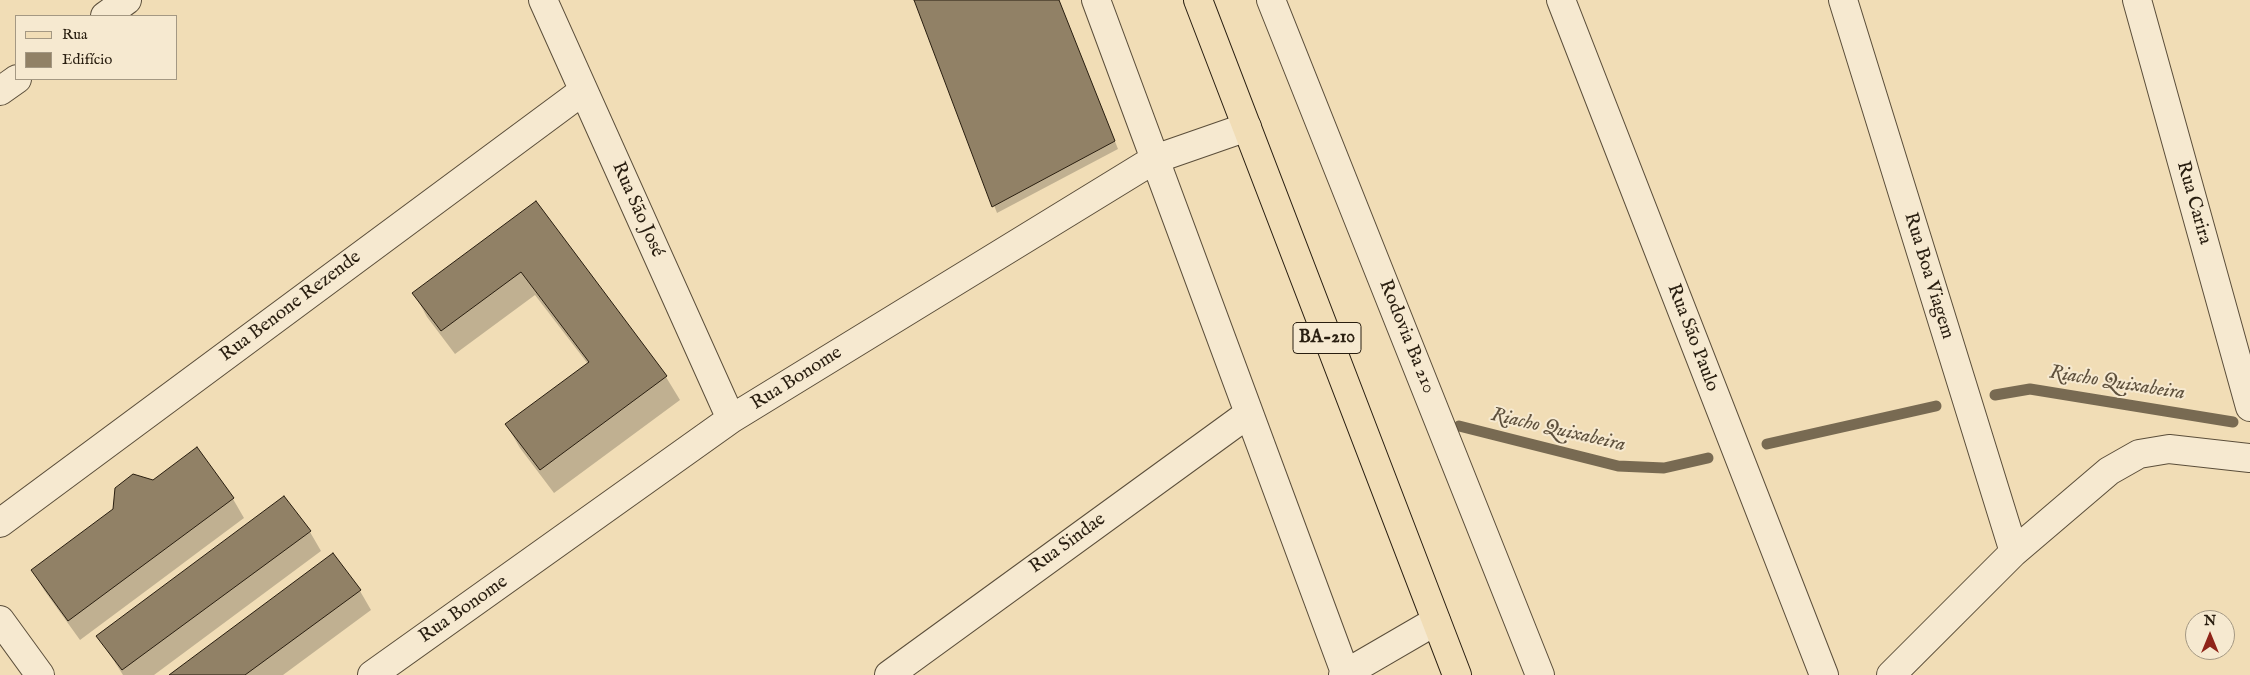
<!DOCTYPE html>
<html>
<head>
<meta charset="utf-8">
<style>
	body { margin:0 }
	#map { position:relative; width:2250px; height:675px; overflow:hidden; background:#f1ddb6; font-family:"IM FELL English",serif }
	canvas { display:block }
	.legend { position:absolute; left:15px; top:15px; width:162px; height:65px; box-sizing:border-box; background:#f6e9d0; border:1px solid #a49883; margin:0; padding:6px 9px; list-style:none; font-size:15px; color:#291e10 }
	.legend li { display:flex; align-items:center; gap:10px; height:25px }
	.legend b { width:25px; border:1px solid #a49883 }
	.north { position:absolute; left:2185px; top:610px; width:50px; height:50px; box-sizing:border-box; background:#f6e9d0; border:1px solid #a49883; border-radius:50%; rotate:0deg; font-size:14px; font-weight:700; line-height:20px; text-align:center; color:#291e10 }
	.north::after { content:''; display:block; margin:auto; width:18px; height:22px; background:#8f2418; clip-path:polygon(50% 0,100% 100%,50% 72%,0 100%) }
</style>
</head>
<body>
<div id="map">
<canvas width="2250" height="675"></canvas>
<ul class="legend">
<li><b style="height:6px;background:#f1ddb6"></b>Rua</li>
<li><b style="height:14px;background:#918166"></b>Edifício</li>
</ul>
<div class="north">N</div>
</div>
<script>
const context = document.querySelector('canvas').getContext('2d');
context.lineJoin = 'round';
function fill(path, color) {
  context.fillStyle = color;
  context.fill(path, 'evenodd');
}
function poly(rows) {
  const path = new Path2D();
  for (const r of rows) {
    path.moveTo(r[0], r[1]);
    for (let i = 2; i < r.length; i += 2) path.lineTo(r[i], r[i + 1]);
  }
  return path;
}
function trace(path, color, width, dash) {
  context.strokeStyle = color;
  context.lineWidth = width;
  context.lineCap = dash ? 'butt' : 'round';
  context.setLineDash(dash || []);
  context.stroke(path);
}
function label(font, color, halo, rows, align = 'center') {
  context.font = font + ' "IM FELL English",serif';
  context.lineWidth = 4;
  context.setLineDash([]);
  context.textBaseline = 'middle';
  context.strokeStyle = halo;
  context.fillStyle = color;
  for (const [text, x, y, turn = 0] of rows) {
    context.save();
    context.translate(x, y);
    context.rotate((+turn || 0) * Math.PI / 180);
    context.textAlign = isNaN(turn) ? turn : align;
    if (halo) context.strokeText(text, 0, 0);
    context.fillText(text, 0, 0);
    context.restore();
  }
}
fill(poly([
	[915,0,1059,0,1118,149,997,213],
	[535,203,666,377,680,400,554,493,520,448,506,424,588,364,535,295,455,354,427,317,414,293],
	[153,481,233,499,244,518,80,640,44,590,32,570],
	[310,532,321,551,154,675,123,675,98,636],
	[360,591,371,610,283,675,171,675]
]), '#0003');
trace(poly([
	[1995,395,2030,389,2233,422],
	[1459,426,1618,466,1664,468,1708,458],
	[1767,444,1936,406]
]), '#786a52', 11);
const building = poly([
	[914,0,1059,0,1115,141,992,207,914,0],
	[536,201,667,376,540,470,505,424,589,362,521,272,441,331,412,293,536,201],
	[197,447,234,498,68,621,31,570,113,509,115,488,133,474,153,480,197,447],
	[284,496,311,531,122,670,96,636,284,496],
	[333,553,361,590,245,675,169,675,333,553]
]);
fill(building, '#918166');
trace(building, '#291e10', 1);
const minor = poly([
	[543,0,731,419],
	[1096,0,1346,675],
	[1271,0,1540,675],
	[1561,0,1824,675],
	[1843,0,2014,552],
	[2137,0,2250,407],
	[105,16,127,0],
	[0,91,17,79],
	[0,523,583,91],
	[0,620,40,675],
	[372,675,731,419,1155,159,1247,127],
	[889,675,1248,414],
	[1343,675,1436,621],
	[1891,675,2014,552,2109,471,2139,454,2169,449,2250,458]
]);
const major = poly([
	[1198,0,1457,675]
]);
trace(minor, '#5b4e3a', 30);
trace(major, '#291e10', 30);
trace(minor, '#f6e9d0', 28);
trace(major, '#f1ddb6', 28);
for (const [x, y, w] of [
	[1327,338,68]
]) {
  const box = new Path2D();
  box.roundRect(x - w / 2, y - 15.5, w, 31, 4);
  context.fillStyle = '#f6e9d0';
  context.fill(box);
  trace(box, '#291e10', 1);
}
label('bold 18px', '#291e10', null, [
	["BA-210",1327,338]
]);
label('19px', '#291e10', '#f6e9d0', [
	["Rua Carira",2193,203,74],
	["Rua São José",637,210,66],
	["Rua Boa Viagem",1928,276,73],
	["Rua Benone Rezende",291,307,-37],
	["Rodovia Ba 210",1406,337,68],
	["Rua São Paulo",1692,338,69],
	["Rua Bonome",797,379,-32],
	["Rua Sindae",1068,544,-36],
	["Rua Bonome",464,610,-35]
]);
label('italic 20px', '#5e503c', '#f6e9d0', [
	["Riacho Quixabeira",2117,384,9],
	["Riacho Quixabeira",1558,431,13]
]);
</script>
</body>
</html>
